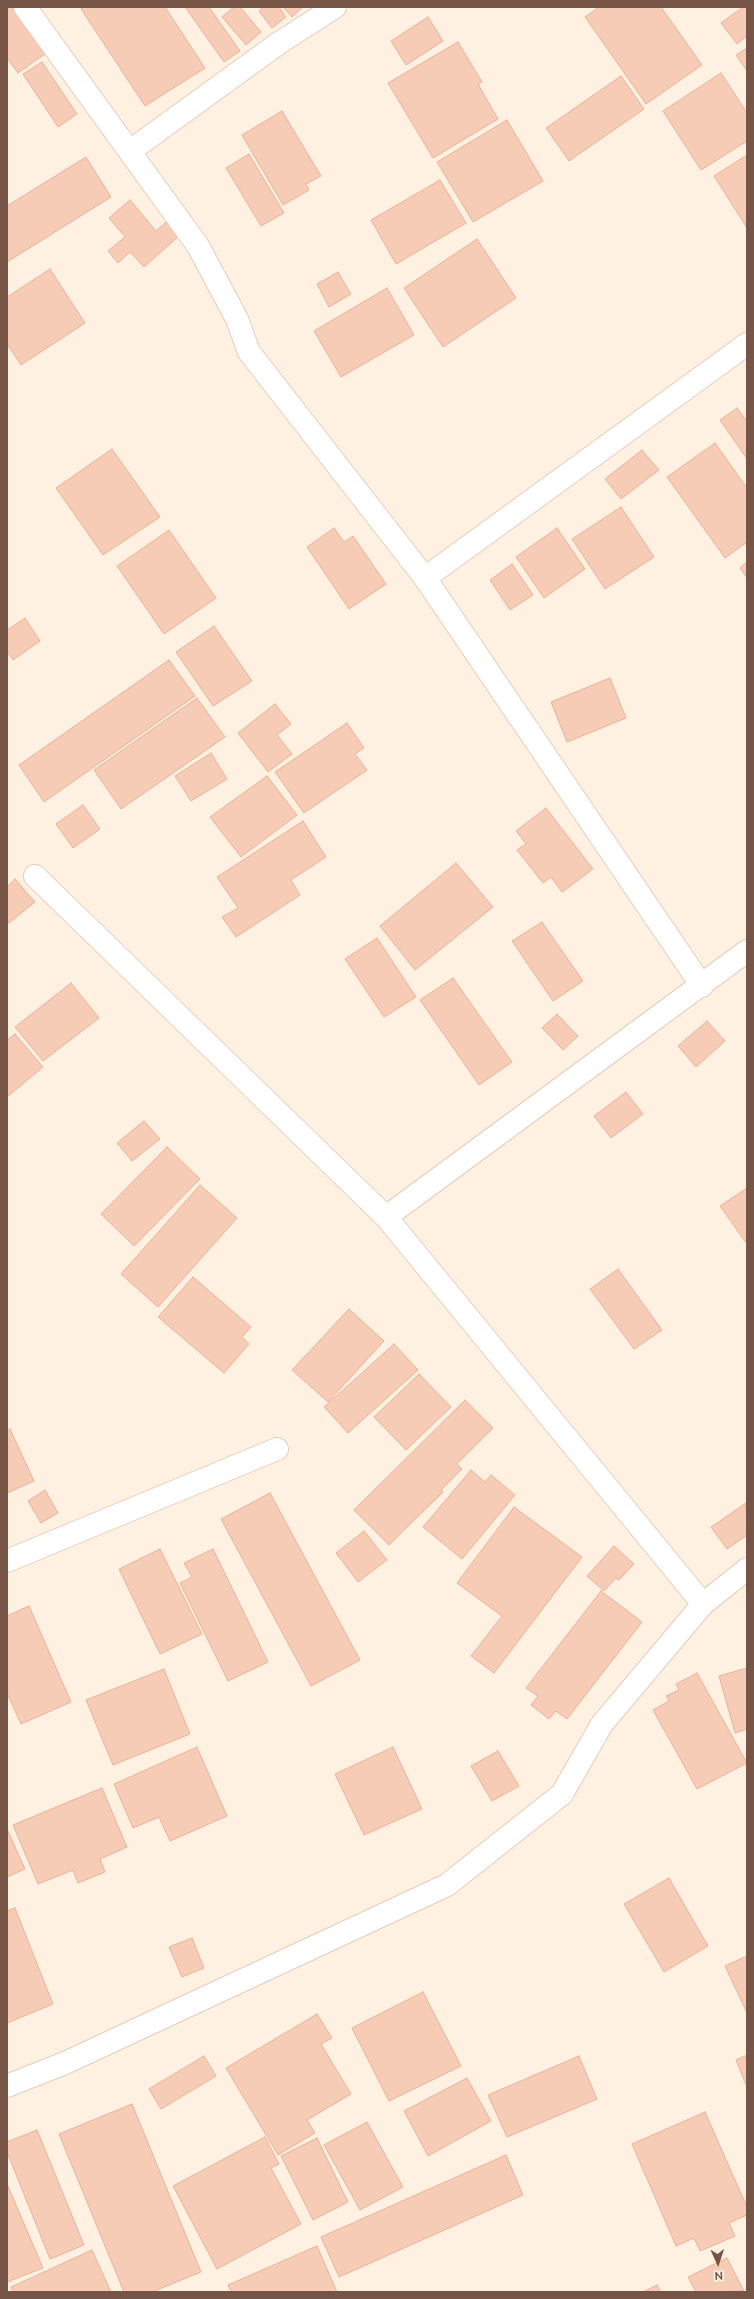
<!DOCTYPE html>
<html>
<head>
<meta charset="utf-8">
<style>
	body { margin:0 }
	#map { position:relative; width:754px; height:2299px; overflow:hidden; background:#fef1e1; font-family:Raleway,sans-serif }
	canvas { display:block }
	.frame { position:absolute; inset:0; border:8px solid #775546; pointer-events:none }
	.north { position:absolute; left:698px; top:2243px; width:40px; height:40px; -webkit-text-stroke:3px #fff5e9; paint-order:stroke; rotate:177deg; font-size:11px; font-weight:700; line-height:16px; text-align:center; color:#775546 }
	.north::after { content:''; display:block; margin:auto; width:14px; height:18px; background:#775546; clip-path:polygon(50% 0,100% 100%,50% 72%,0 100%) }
</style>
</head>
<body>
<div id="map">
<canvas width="754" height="2299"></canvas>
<div class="frame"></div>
<div class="north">N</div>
</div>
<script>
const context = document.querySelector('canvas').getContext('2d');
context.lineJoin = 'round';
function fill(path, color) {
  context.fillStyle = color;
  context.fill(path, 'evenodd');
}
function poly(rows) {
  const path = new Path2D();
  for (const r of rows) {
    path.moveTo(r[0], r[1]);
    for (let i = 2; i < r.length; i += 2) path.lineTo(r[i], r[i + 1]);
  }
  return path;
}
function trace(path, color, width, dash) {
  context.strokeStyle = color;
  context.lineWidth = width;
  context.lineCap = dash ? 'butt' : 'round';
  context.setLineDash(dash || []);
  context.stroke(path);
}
const building = poly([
	[7,7,12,7,45,54,18,73,7,58,7,7],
	[84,7,165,7,205,68,145,106,81,9,84,7],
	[185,7,209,7,240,51,224,62,185,7],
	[234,7,240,7,261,32,246,45,222,17,234,7],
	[263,7,279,7,286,17,272,28,259,11,263,7],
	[283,7,303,7,292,17,283,7],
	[599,7,661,7,702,65,646,104,585,17,599,7],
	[743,7,747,7,747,36,737,44,721,23,743,7],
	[428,17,443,41,406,65,391,41,428,17],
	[458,42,482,82,478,84,498,119,433,158,388,83,458,42],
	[747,48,747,71,736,55,747,48],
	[42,62,77,114,58,127,23,74,42,62],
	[721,73,747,113,747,141,701,170,663,111,721,73],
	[621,76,644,109,569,161,546,128,621,76],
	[282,111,321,176,306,184,309,190,283,205,242,135,282,111],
	[507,120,543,181,473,222,437,162,507,120],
	[249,154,284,213,261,226,226,168,249,154],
	[747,155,747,228,714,176,747,155],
	[86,157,111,197,7,262,7,206,86,157],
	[440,180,466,223,396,264,371,220,440,180],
	[130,200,156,231,166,222,179,236,144,267,130,252,118,263,108,251,125,237,109,218,130,200],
	[477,239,516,298,443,347,404,288,477,239],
	[50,269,85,323,21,365,7,344,7,297,50,269],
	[338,272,351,294,329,307,317,284,338,272],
	[387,288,414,335,341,377,314,331,387,288],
	[737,408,745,419,747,418,747,459,720,420,737,408],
	[715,443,747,488,747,542,725,558,667,477,715,443],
	[112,449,160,517,103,555,56,488,112,449],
	[642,450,659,470,621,499,605,479,642,450],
	[621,507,654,557,605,589,572,539,621,507],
	[334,528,344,542,353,536,386,584,349,609,307,547,334,528],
	[557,528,585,569,544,598,516,557,557,528],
	[169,530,216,598,164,634,117,566,169,530],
	[747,562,747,578,740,568,747,562],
	[512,564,533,595,510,610,490,580,512,564],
	[25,618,40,641,13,660,7,651,7,630,25,618],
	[214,626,252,681,213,706,176,652,214,626],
	[169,660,195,696,44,802,19,765,169,660],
	[610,678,626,718,567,742,551,702,610,678],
	[197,698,225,737,121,809,94,770,197,698],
	[275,704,291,724,277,735,292,754,268,772,238,733,275,704],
	[347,723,364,748,355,754,367,770,304,813,275,772,347,723],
	[211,753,227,779,191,801,175,776,211,753],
	[267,776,297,815,241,857,210,817,267,776],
	[83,805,100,829,73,848,56,824,83,805],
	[546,808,593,869,562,892,551,877,543,883,517,850,526,844,516,831,546,808],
	[303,821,326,857,291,880,300,895,236,937,222,917,238,908,217,877,303,821],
	[456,863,493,907,415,970,380,926,456,863],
	[15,879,35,902,9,923,7,921,7,887,15,879],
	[542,922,583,981,553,1001,512,941,542,922],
	[377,938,416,997,384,1017,345,959,377,938],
	[453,978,512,1062,479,1085,420,1000,453,978],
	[71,983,99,1018,43,1061,15,1027,71,983],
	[557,1014,578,1036,563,1050,542,1028,557,1014],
	[707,1021,725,1041,696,1067,678,1046,707,1021],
	[15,1034,43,1067,7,1097,7,1040,15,1034],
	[626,1092,643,1114,611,1138,594,1116,626,1092],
	[144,1121,160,1139,132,1161,117,1143,144,1121],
	[167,1147,200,1179,134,1246,101,1214,167,1147],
	[200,1185,237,1218,158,1307,121,1274,200,1185],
	[747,1188,747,1244,720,1206,747,1188],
	[618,1269,662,1330,634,1349,590,1289,618,1269],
	[193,1277,251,1327,242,1337,249,1344,224,1373,158,1317,193,1277],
	[349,1309,384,1341,328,1402,292,1370,349,1309],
	[394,1344,418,1370,348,1433,324,1407,394,1344],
	[419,1374,451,1407,406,1450,374,1417,419,1374],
	[465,1400,493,1428,457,1464,462,1469,441,1490,443,1492,389,1545,354,1510,465,1400],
	[10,1429,34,1481,7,1493,7,1431,10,1429],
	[471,1470,485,1482,491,1475,515,1495,462,1559,423,1527,471,1470],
	[45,1490,58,1513,41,1523,28,1501,45,1490],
	[270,1493,360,1660,311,1686,221,1519,270,1493],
	[746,1503,747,1535,727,1549,711,1527,746,1503],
	[514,1507,582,1557,494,1673,471,1656,502,1616,457,1583,514,1507],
	[364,1531,387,1560,358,1582,336,1553,364,1531],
	[614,1546,634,1564,619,1580,616,1578,604,1591,587,1576,614,1546],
	[160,1549,202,1634,160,1654,119,1569,160,1549],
	[213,1549,268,1662,228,1681,180,1583,192,1577,184,1563,213,1549],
	[601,1591,642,1622,567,1719,556,1711,549,1719,531,1705,538,1696,526,1688,601,1591],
	[29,1606,71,1702,21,1724,7,1693,7,1616,29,1606],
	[747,1668,747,1729,735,1733,719,1676,747,1668],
	[164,1669,190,1734,113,1765,86,1700,164,1669],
	[697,1673,747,1763,697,1789,653,1710,669,1701,666,1696,679,1690,676,1684,697,1673],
	[197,1747,227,1816,170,1841,159,1817,133,1828,114,1784,197,1747],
	[393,1747,422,1809,364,1835,335,1774,393,1747],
	[498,1751,519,1786,492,1801,471,1766,498,1751],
	[102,1788,127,1847,100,1859,105,1872,78,1883,73,1870,38,1884,13,1825,102,1788],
	[7,1829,25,1869,7,1877,7,1829],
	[669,1878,708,1946,664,1972,624,1904,669,1878],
	[15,1908,53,2004,7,2023,7,1911,15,1908],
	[192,1938,204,1968,182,1977,169,1947,192,1938],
	[747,1956,747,2013,725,1966,747,1956],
	[423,1992,461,2066,389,2101,352,2028,423,1992],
	[317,2014,332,2038,321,2044,351,2094,307,2120,315,2133,278,2155,226,2068,317,2014],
	[747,2055,747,2087,736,2060,747,2055],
	[204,2056,216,2076,161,2109,149,2089,204,2056],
	[579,2056,597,2099,507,2137,488,2095,579,2056],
	[467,2078,491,2121,428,2156,404,2111,467,2078],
	[132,2104,201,2272,152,2292,124,2292,59,2134,132,2104],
	[705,2112,747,2207,747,2215,729,2223,735,2236,700,2251,694,2238,676,2246,632,2144,705,2112],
	[367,2122,403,2187,360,2210,324,2145,367,2122],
	[37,2130,84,2245,50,2259,7,2152,7,2142,37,2130],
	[265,2137,279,2164,271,2168,301,2224,217,2269,173,2186,265,2137],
	[317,2138,348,2202,313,2220,281,2156,317,2138],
	[506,2155,523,2195,339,2277,321,2237,506,2155],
	[7,2184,43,2268,7,2282,7,2184],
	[317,2246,337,2292,231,2292,228,2285,317,2246],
	[92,2250,111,2292,13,2292,11,2287,92,2250],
	[727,2258,744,2291,696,2292,688,2277,727,2258],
	[657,2285,661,2292,643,2292,657,2285]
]);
fill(building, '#f6ccb6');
trace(building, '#eab195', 1);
const minor = poly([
	[25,7,198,246,237,319,249,352,425,578,702,986],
	[130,151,279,43,335,7],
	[425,578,747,344],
	[35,876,386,1217,703,1604],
	[386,1217,747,951],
	[7,1561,277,1449],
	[7,2086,65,2063,447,1885,562,1794,602,1724,703,1604,747,1569]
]);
trace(minor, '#e3cdbc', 24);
trace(minor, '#fff', 22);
</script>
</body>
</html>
